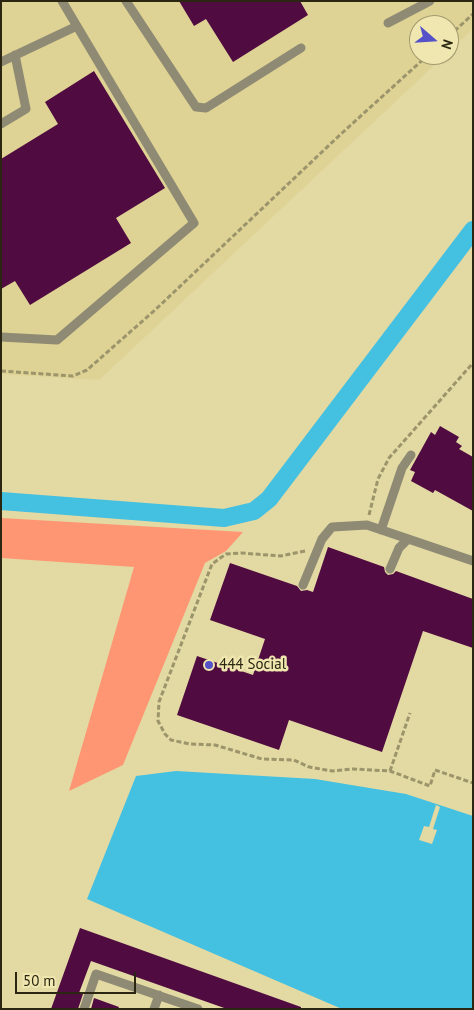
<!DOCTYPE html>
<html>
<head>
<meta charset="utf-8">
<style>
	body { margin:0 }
	#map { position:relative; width:474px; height:1010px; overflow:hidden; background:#e3d9a3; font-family:"PT Sans",sans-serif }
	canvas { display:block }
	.frame { position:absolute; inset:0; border:2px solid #2a2611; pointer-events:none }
	.north { position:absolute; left:409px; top:15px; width:50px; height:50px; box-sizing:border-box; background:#f0e7b0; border:1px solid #a19a70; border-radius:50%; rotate:109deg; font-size:14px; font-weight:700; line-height:20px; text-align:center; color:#2a2611 }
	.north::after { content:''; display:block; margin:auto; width:18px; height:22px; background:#5551c9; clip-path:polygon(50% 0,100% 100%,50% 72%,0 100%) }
	.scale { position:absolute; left:15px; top:972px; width:121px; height:22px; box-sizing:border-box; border:2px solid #2a2611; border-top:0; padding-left:6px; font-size:15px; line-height:18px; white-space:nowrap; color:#2a2611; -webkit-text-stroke:4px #f0e7b0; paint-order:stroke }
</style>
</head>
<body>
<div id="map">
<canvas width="474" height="1010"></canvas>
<div class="frame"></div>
<div class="north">N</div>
<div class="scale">50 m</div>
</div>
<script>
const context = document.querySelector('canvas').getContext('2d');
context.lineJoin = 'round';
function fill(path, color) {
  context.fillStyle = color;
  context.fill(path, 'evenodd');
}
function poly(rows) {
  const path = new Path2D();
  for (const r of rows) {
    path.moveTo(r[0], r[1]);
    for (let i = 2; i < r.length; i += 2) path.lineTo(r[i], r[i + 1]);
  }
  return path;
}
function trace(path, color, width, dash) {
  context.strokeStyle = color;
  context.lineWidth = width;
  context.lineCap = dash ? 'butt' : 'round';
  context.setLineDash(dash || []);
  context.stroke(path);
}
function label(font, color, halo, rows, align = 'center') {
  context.font = font + ' "PT Sans",sans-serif';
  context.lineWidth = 5;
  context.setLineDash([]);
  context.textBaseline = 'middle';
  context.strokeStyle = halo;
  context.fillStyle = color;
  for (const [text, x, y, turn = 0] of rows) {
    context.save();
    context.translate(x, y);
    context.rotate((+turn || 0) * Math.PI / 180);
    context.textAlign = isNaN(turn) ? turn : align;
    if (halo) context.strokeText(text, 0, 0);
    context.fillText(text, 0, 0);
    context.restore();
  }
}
fill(poly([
	[1,1,473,1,473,29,449,51,449,25,419,25,419,55,445,55,99,380,1,374]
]), '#ded294');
fill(poly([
	[1,518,243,532,226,551,205,563,123,765,69,791,134,567,1,558]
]), '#ff9673');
fill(poly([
	[176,771,315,779,406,794,473,816,473,1009,342,1009,87,899,136,776]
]), '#44c0e1');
fill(poly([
	[436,805,440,807,433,829,437,830,432,844,419,840,424,826,429,827]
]), '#e3d9a3');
trace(poly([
	[1,501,224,518,254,511,269,499,473,230]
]), '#44c0e1', 18);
fill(poly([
	[179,1,300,1,308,15,233,62,206,19,194,26],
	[94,71,165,188,116,218,131,243,30,305,15,281,1,289,1,159,58,124,45,102],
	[440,426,459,437,456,442,462,446,459,449,473,457,473,511,435,490,433,493,411,481,415,472,410,470,431,432,435,435],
	[328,547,384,567,385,572,388,575,393,574,396,571,473,599,473,648,423,631,382,752,289,720,279,750,177,715,197,656,253,675,265,639,210,620,230,563,297,586,301,591,307,590,313,592],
	[80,928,301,1007,301,1009,227,1009,91,961,79,993,83,994,78,1009,51,1009],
	[94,998,119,1007,118,1009,91,1009]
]), '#500b41');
trace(poly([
	[449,36,473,14],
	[1,371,73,376,87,370,155,310,342,133,428,55],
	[369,515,378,479,389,458,473,363],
	[305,551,281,556,241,553,226,554,212,564,159,702,158,721,165,734,171,740,190,744,215,745,262,759,294,760,309,767,332,771,353,769,390,771,430,786,435,770,473,783],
	[390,771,410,713]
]), '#9c946b', 3, [5, 2.5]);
trace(poly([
	[126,1,196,107,206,108,301,48],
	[388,23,430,1],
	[1,62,77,26],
	[1,124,26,109,15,55],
	[1,337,57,340,194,223,62,1],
	[381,530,402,468,411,455],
	[390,569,399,548,408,539],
	[303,585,322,539,332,527,367,525,473,561],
	[84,1009,96,974,198,1009],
	[154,1009,159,995]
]), '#8e8a74', 9);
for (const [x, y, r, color] of [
	[209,665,5,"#5551c9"]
]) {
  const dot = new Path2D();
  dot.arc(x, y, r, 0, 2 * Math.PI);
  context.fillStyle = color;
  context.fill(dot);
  trace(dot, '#f0e7b0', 2);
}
label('15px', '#2a2611', '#f0e7b0', [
	["444 Social",219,665]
], 'left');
</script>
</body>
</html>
